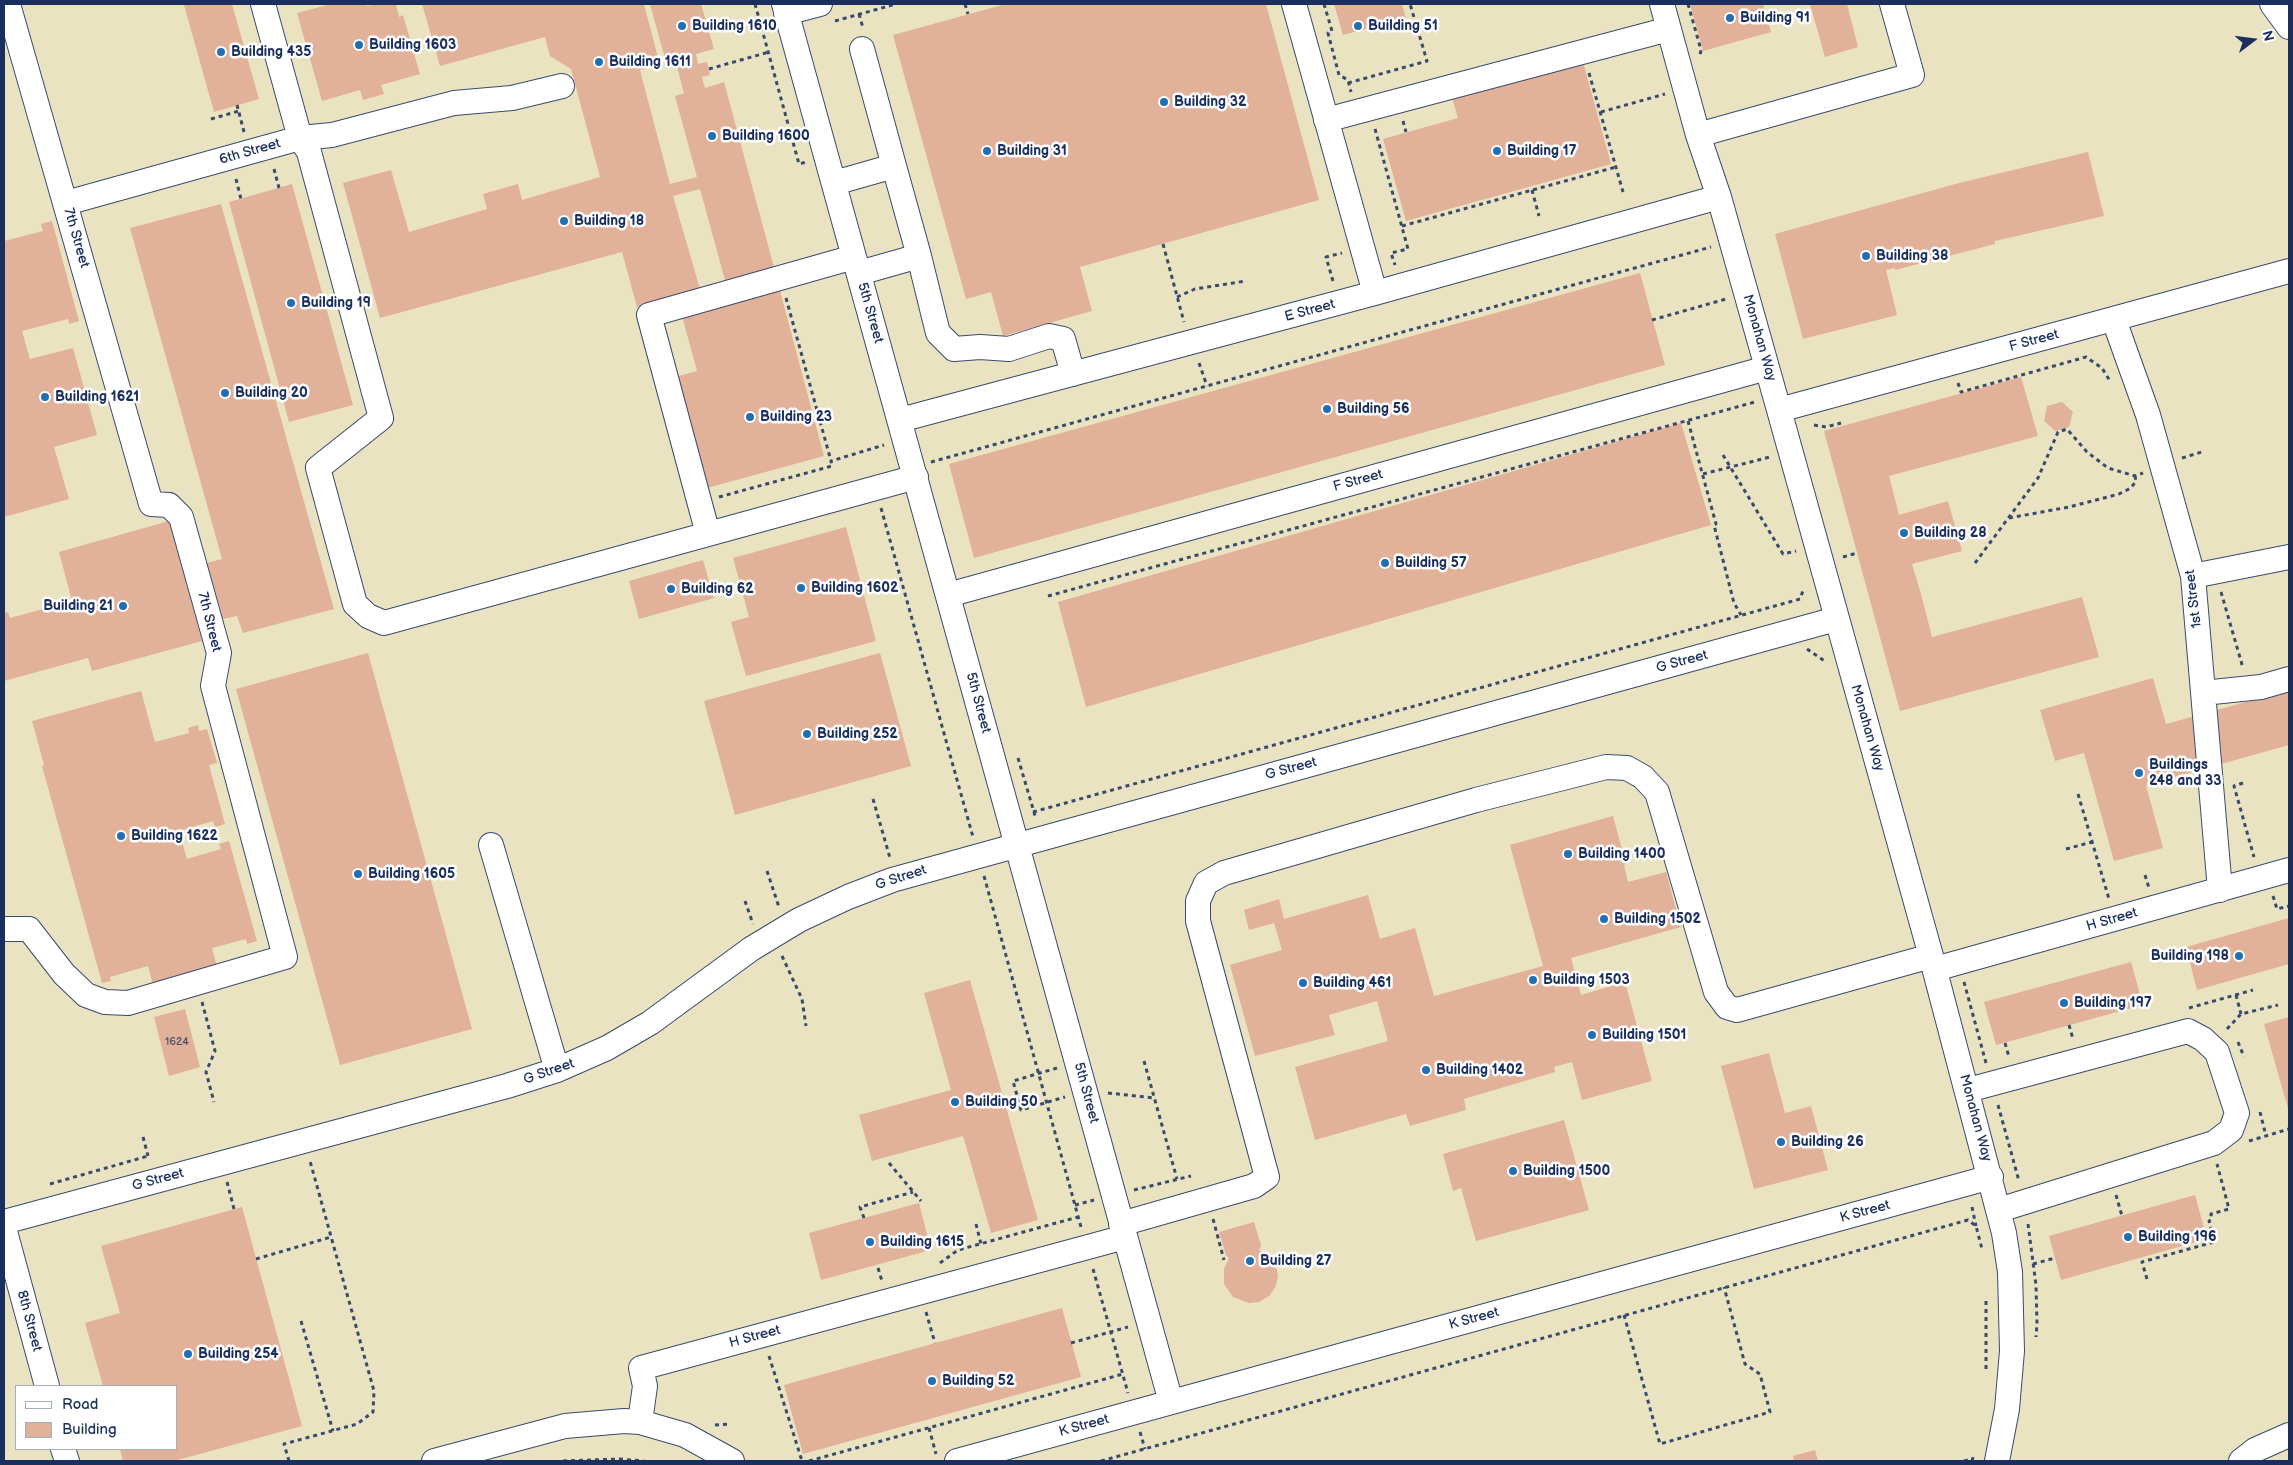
<!DOCTYPE html>
<html>
<head>
<meta charset="utf-8">
<style>
	body { margin:0 }
	#map { position:relative; width:2293px; height:1465px; overflow:hidden; background:#e9e3c2; font-family:"Balsamiq Sans",sans-serif }
	canvas { display:block }
	.frame { position:absolute; inset:0; border:5px solid #1b2f5e; pointer-events:none }
	.legend { position:absolute; left:15px; top:1385px; width:162px; height:65px; box-sizing:border-box; background:#fff; border:1px solid #a4acbf; margin:0; padding:6px 9px; list-style:none; font-size:15px; color:#1b2f5e }
	.legend li { display:flex; align-items:center; gap:10px; height:25px }
	.legend b { width:25px; border:1px solid #a4acbf }
	.north { position:absolute; left:2228px; top:15px; width:50px; height:50px; -webkit-text-stroke:4px #fff; paint-order:stroke; rotate:75deg; font-size:14px; font-weight:700; line-height:20px; text-align:center; color:#1b2f5e }
	.north::after { content:''; display:block; margin:auto; width:18px; height:22px; background:#1b2f5e; clip-path:polygon(50% 0,100% 100%,50% 72%,0 100%) }
</style>
</head>
<body>
<div id="map">
<canvas width="2293" height="1465"></canvas>
<div class="frame"></div>
<ul class="legend">
<li><b style="height:6px;background:#fff"></b>Road</li>
<li><b style="height:14px;background:#e2b199"></b>Building</li>
</ul>
<div class="north">N</div>
</div>
<script>
const context = document.querySelector('canvas').getContext('2d');
context.lineJoin = 'round';
function fill(path, color) {
  context.fillStyle = color;
  context.fill(path, 'evenodd');
}
function poly(rows) {
  const path = new Path2D();
  for (const r of rows) {
    path.moveTo(r[0], r[1]);
    for (let i = 2; i < r.length; i += 2) path.lineTo(r[i], r[i + 1]);
  }
  return path;
}
function trace(path, color, width, dash) {
  context.strokeStyle = color;
  context.lineWidth = width;
  context.lineCap = dash ? 'butt' : 'round';
  context.setLineDash(dash || []);
  context.stroke(path);
}
function label(font, color, halo, rows, align = 'center') {
  context.font = font + ' "Balsamiq Sans",sans-serif';
  context.lineWidth = 5;
  context.setLineDash([]);
  context.textBaseline = 'middle';
  context.strokeStyle = halo;
  context.fillStyle = color;
  for (const [text, x, y, turn = 0] of rows) {
    context.save();
    context.translate(x, y);
    context.rotate((+turn || 0) * Math.PI / 180);
    context.textAlign = isNaN(turn) ? turn : align;
    if (halo) context.strokeText(text, 0, 0);
    context.fillText(text, 0, 0);
    context.restore();
  }
}
fill(poly([
	[187,4,232,4,259,99,214,112,184,5],
	[331,4,366,4,367,6,376,4,396,4,399,17,403,15,420,74,381,85,384,94,363,100,360,90,322,101,297,13],
	[422,4,644,4,660,65,640,70,670,184,697,177,675,96,684,93,675,60,666,62,650,4,701,4,714,49,696,54,698,64,707,62,710,75,702,77,705,88,724,82,775,271,726,284,700,189,673,196,700,289,637,307,622,252,380,318,343,183,391,170,409,232,487,209,483,194,518,184,522,200,600,177,571,69,550,56,545,37,440,66],
	[1006,4,1266,4,1319,200,1080,267,1092,311,1003,336,991,292,966,299,893,35],
	[1334,4,1402,4,1406,18,1343,35],
	[1690,4,1763,4,1771,32,1703,51],
	[1810,4,1847,4,1858,47,1825,57],
	[1583,62,1611,164,1406,221,1383,139,1458,118,1452,98],
	[2088,152,2104,216,1995,241,1995,244,1895,270,1895,268,1886,270,1897,315,1803,339,1775,234,1959,183],
	[292,184,353,405,289,422,229,202],
	[221,204,334,609,243,633,237,616,223,619,207,563,222,559,130,228],
	[52,221,79,321,69,324,68,319,22,331,30,359,73,348,97,435,54,447,69,499,4,517,4,241,43,231,41,224],
	[1640,273,1665,365,974,558,949,464],
	[779,287,824,456,707,488,675,377,697,371,682,316],
	[2021,377,2038,436,1889,476,1899,515,1948,501,1962,551,1912,564,1921,594,1932,637,2082,597,2099,657,1900,711,1824,431],
	[2062,402,2073,412,2069,427,2055,431,2044,421,2047,406],
	[1681,423,1711,525,1086,707,1058,602],
	[169,521,202,641,92,671,88,658,4,681,4,613,8,612,10,618,72,601,59,552],
	[846,527,876,641,746,676,731,622,749,617,733,558],
	[703,560,714,598,639,619,629,581],
	[368,653,472,1029,340,1065,236,689],
	[880,653,911,766,735,815,704,701],
	[2153,678,2166,724,2289,690,2289,745,2146,785,2163,848,2114,861,2084,753,2055,761,2040,710],
	[141,691,155,742,189,733,188,728,198,725,199,731,207,729,217,763,209,765,225,824,215,827,213,821,179,831,187,859,221,849,219,844,229,841,257,941,247,944,246,939,212,948,217,967,153,985,148,966,110,977,111,981,102,983,42,766,44,765,32,721],
	[1613,816,1626,864,1624,865,1628,882,1666,872,1681,927,1571,958,1581,995,1625,982,1652,1081,1582,1100,1572,1062,1554,1067,1555,1072,1464,1099,1466,1110,1410,1126,1406,1114,1315,1140,1295,1067,1388,1041,1377,1001,1329,1015,1335,1035,1255,1056,1230,965,1282,950,1274,923,1249,930,1244,910,1279,899,1284,919,1368,895,1380,939,1415,928,1434,996,1543,966,1510,845],
	[2289,918,2289,964,2197,990,2186,947],
	[2131,962,2143,1005,1996,1045,1984,1002],
	[970,980,1038,1220,991,1233,963,1136,872,1161,859,1115,951,1090,924,993],
	[185,1009,200,1067,169,1076,154,1017],
	[2289,1017,2289,1112,2264,1024],
	[1769,1053,1785,1113,1811,1106,1828,1170,1754,1189,1721,1066],
	[1564,1120,1589,1210,1476,1241,1461,1188,1453,1191,1443,1154],
	[2195,1195,2207,1239,2061,1280,2049,1236],
	[919,1203,931,1250,821,1280,809,1233],
	[242,1207,302,1426,174,1461,123,1461,120,1449,176,1449,176,1386,103,1386,85,1323,120,1313,101,1246],
	[1254,1222,1261,1245,1259,1250,1272,1258,1277,1270,1278,1277,1275,1288,1269,1296,1259,1302,1249,1303,1233,1297,1224,1284,1224,1269,1229,1258,1226,1255,1219,1232],
	[1062,1308,1081,1377,803,1454,784,1385],
	[1815,1450,1818,1461,1794,1461,1793,1456]
]), '#e2b199');
const minor = poly([
	[263,4,300,138,309,152,381,418,318,468,355,604,368,616,384,623,916,477],
	[784,4,1171,1402],
	[1294,4,1375,293],
	[1662,4,1698,135,1719,197,1779,410,1931,956,2004,1233,2010,1272,2012,1351,2007,1409,1997,1461],
	[2272,4,2289,27],
	[786,13,820,4],
	[862,49,894,166],
	[1326,120,1669,29],
	[1698,135,1912,75,1892,4],
	[834,183,894,166,919,256,938,333,954,349,980,347,1009,349,1049,336,1063,339,1073,374],
	[66,203,300,138,332,135,454,103,512,98,562,86],
	[859,273,919,256],
	[2114,320,2148,415,2193,576,2220,890],
	[1779,410,2289,271],
	[900,420,1375,293,1719,197],
	[708,534,649,315,854,257],
	[2193,576,2289,557],
	[948,595,1767,368],
	[2203,693,2261,687,2289,679],
	[491,845,557,1070],
	[4,929,29,929,64,974,86,995,105,1002,128,1003,285,957,213,686,219,653,181,517,169,505,151,504,8,4],
	[1935,969,2289,870],
	[1968,1090,2188,1031,2203,1039,2217,1052,2237,1113,2231,1130,2214,1143,1999,1210],
	[4,1222,507,1086,557,1070,607,1048,650,1023,751,949,799,920,848,897,892,880,1836,619],
	[1121,1224,1254,1186,1267,1177,1198,921,1198,901,1206,883,1224,873,1476,800,1606,767,1627,768,1643,777,1657,792,1716,992,1727,1007,1737,1010,1931,956],
	[4,1228,47,1386],
	[640,1422,645,1386,641,1368,1125,1237],
	[63,1449,67,1461],
	[434,1461,565,1426,624,1421,640,1422,685,1435,732,1461],
	[957,1461,1991,1177],
	[2241,1461,2255,1450,2289,1435]
]);
trace(minor, '#3a4a6d', 26);
trace(poly([
	[755,4,799,164,806,162],
	[965,4,968,14],
	[1324,4,1332,31,1328,33,1339,75,1348,80,1351,92],
	[1688,4,1701,50,1700,55],
	[859,14,863,28],
	[835,21,896,4],
	[709,69,769,52],
	[1589,73,1623,192],
	[1348,83,1427,61,1410,4],
	[237,105,244,132],
	[1601,112,1665,94],
	[211,119,239,111],
	[1403,121,1406,132],
	[1375,129,1408,249,1391,253,1395,265],
	[274,169,279,188],
	[236,179,241,199],
	[1532,190,1539,216],
	[1402,226,1616,167],
	[1163,244,1184,322],
	[1333,281,1326,257,1342,253],
	[1177,297,1195,289,1246,281],
	[786,298,831,461],
	[1652,320,1726,299],
	[1199,363,1207,386],
	[1958,383,1961,392,2086,357,2102,368,2110,381],
	[1688,421,1716,524,1714,525,1734,603,1741,615],
	[1814,425,1826,427,1841,423],
	[1723,455,1783,554,1796,551],
	[2182,458,2205,451],
	[931,462,1711,247],
	[1703,474,1770,457],
	[719,497,832,466,831,461,884,445],
	[881,508,973,837],
	[2009,518,2069,507,2119,494,2131,488,2136,481,2135,476],
	[1843,557,1857,553],
	[1975,563,2038,478,2058,432,2067,429,2087,452,2108,468,2135,476,2143,473],
	[2221,592,2243,668],
	[1048,596,1755,402],
	[1807,649,1826,662],
	[1018,758,1036,819],
	[2243,783,2234,786,2254,857],
	[2078,794,2109,899],
	[873,799,890,858],
	[1033,812,1800,599,1804,588],
	[2066,849,2092,842],
	[767,871,779,907],
	[2145,875,2149,888],
	[984,876,1081,1227],
	[2273,896,2277,909,2289,906],
	[745,901,753,924],
	[782,956,802,999,806,1026],
	[1964,982,1986,1063],
	[2236,995,2241,1014],
	[202,1002,215,1051,206,1072,214,1102],
	[2189,1008,2253,990],
	[2069,1025,2073,1039],
	[2227,1029,2241,1014,2278,1005],
	[2238,1042,2244,1057],
	[2005,1043,2009,1057],
	[1144,1061,1177,1179],
	[1057,1068,1013,1081,1021,1110,1065,1097],
	[1108,1093,1155,1098],
	[1998,1105,2019,1181],
	[2260,1112,2266,1136],
	[143,1137,148,1156],
	[2249,1141,2289,1129],
	[889,1163,921,1201],
	[227,1182,234,1209],
	[50,1184,148,1156],
	[1134,1190,1191,1176],
	[2116,1195,2122,1216],
	[1075,1205,1094,1200],
	[1972,1207,1976,1226],
	[864,1218,860,1207,913,1192],
	[1213,1219,1224,1260],
	[976,1224,981,1244],
	[2028,1224,2036,1285,2037,1324,2036,1337],
	[256,1259,331,1237],
	[940,1263,958,1250,1078,1217],
	[2033,1264,2055,1258],
	[878,1268,882,1281],
	[1093,1269,1128,1393],
	[2147,1279,2142,1262,2214,1242,2209,1221,2211,1220,2211,1214,2229,1209,2217,1164],
	[926,1312,935,1343],
	[1624,1315,1660,1444,1770,1412,1760,1374,1745,1364,1724,1287],
	[301,1321,333,1431],
	[1071,1343,1128,1327],
	[769,1356,802,1461],
	[1986,1369,1986,1298],
	[715,1425,729,1424],
	[929,1428,936,1454],
	[1140,1432,1145,1449],
	[1868,1460,1868,1461],
	[289,1461,284,1444,357,1424,373,1412,374,1391,310,1161],
	[563,1461,619,1459,644,1461],
	[809,1461,1123,1374],
	[1101,1461,1968,1220,1976,1226,1982,1249],
	[1964,1461,1972,1459],
	[1972,1461,1974,1454]
]), '#3a4a6d', 3, [4, 4]);
trace(minor, '#fff', 24);
for (const [x, y, r, color] of [
	[1730,18,5,"#1f6fb2"],
	[682,26,5,"#1f6fb2"],
	[1358,26,5,"#1f6fb2"],
	[359,45,5,"#1f6fb2"],
	[221,52,5,"#1f6fb2"],
	[599,62,5,"#1f6fb2"],
	[1164,102,5,"#1f6fb2"],
	[712,136,5,"#1f6fb2"],
	[987,151,5,"#1f6fb2"],
	[1497,151,5,"#1f6fb2"],
	[564,221,5,"#1f6fb2"],
	[1866,256,5,"#1f6fb2"],
	[291,303,5,"#1f6fb2"],
	[225,393,5,"#1f6fb2"],
	[45,397,5,"#1f6fb2"],
	[1327,409,5,"#1f6fb2"],
	[750,417,5,"#1f6fb2"],
	[1904,533,5,"#1f6fb2"],
	[1385,563,5,"#1f6fb2"],
	[801,588,5,"#1f6fb2"],
	[671,589,5,"#1f6fb2"],
	[123,606,5,"#1f6fb2"],
	[807,734,5,"#1f6fb2"],
	[2139,773,5,"#1f6fb2"],
	[121,836,5,"#1f6fb2"],
	[1568,854,5,"#1f6fb2"],
	[358,874,5,"#1f6fb2"],
	[1604,919,5,"#1f6fb2"],
	[2239,956,5,"#1f6fb2"],
	[1533,980,5,"#1f6fb2"],
	[1303,983,5,"#1f6fb2"],
	[2064,1003,5,"#1f6fb2"],
	[1592,1035,5,"#1f6fb2"],
	[1426,1070,5,"#1f6fb2"],
	[955,1102,5,"#1f6fb2"],
	[1781,1142,5,"#1f6fb2"],
	[1513,1171,5,"#1f6fb2"],
	[2128,1237,5,"#1f6fb2"],
	[870,1242,5,"#1f6fb2"],
	[1250,1261,5,"#1f6fb2"],
	[188,1354,5,"#1f6fb2"],
	[932,1381,5,"#1f6fb2"]
]) {
  const dot = new Path2D();
  dot.arc(x, y, r, 0, 2 * Math.PI);
  context.fillStyle = color;
  context.fill(dot);
  trace(dot, '#fff', 2);
}
label('11px', '#4d506d', null, [
	["1624",177,1042]
]);
label('bold 14px', '#1b2f5e', '#fff', [
	["Building 91",1740,18],
	["Building 1610",692,26],
	["Building 51",1368,26],
	["Building 1603",369,45],
	["Building 435",231,52],
	["Building 1611",609,62],
	["Building 32",1174,102],
	["Building 1600",722,136],
	["Building 31",997,151],
	["Building 17",1507,151],
	["Building 18",574,221],
	["Building 38",1876,256],
	["Building 19",301,303],
	["Building 20",235,393],
	["Building 1621",55,397],
	["Building 56",1337,409],
	["Building 23",760,417],
	["Building 28",1914,533],
	["Building 57",1395,563],
	["Building 1602",811,588],
	["Building 62",681,589],
	["Building 21",113,606,"right"],
	["Building 252",817,734],
	["Buildings",2149,765],
	["248 and 33",2149,781],
	["Building 1622",131,836],
	["Building 1400",1578,854],
	["Building 1605",368,874],
	["Building 1502",1614,919],
	["Building 198",2229,956,"right"],
	["Building 1503",1543,980],
	["Building 461",1313,983],
	["Building 197",2074,1003],
	["Building 1501",1602,1035],
	["Building 1402",1436,1070],
	["Building 50",965,1102],
	["Building 26",1791,1142],
	["Building 1500",1523,1171],
	["Building 196",2138,1237],
	["Building 1615",880,1242],
	["Building 27",1260,1261],
	["Building 254",198,1354],
	["Building 52",942,1381]
], 'left');
label('14px', '#1b2f5e', '#fff', [
	["6th Street",250,152,-16],
	["7th Street",76,238,74],
	["E Street",1310,311,-15],
	["5th Street",870,313,74],
	["Monahan Way",1759,338,74],
	["F Street",2034,341,-15],
	["F Street",1358,481,-15],
	["1st Street",2194,599,-97],
	["7th Street",209,622,76],
	["G Street",1682,662,-15],
	["5th Street",978,703,75],
	["Monahan Way",1867,728,74],
	["G Street",1291,769,-15],
	["G Street",901,878,-18],
	["H Street",2112,920,-16],
	["G Street",549,1072,-19],
	["5th Street",1086,1093,75],
	["Monahan Way",1975,1118,75],
	["G Street",158,1180,-15],
	["K Street",1865,1212,-15],
	["K Street",1474,1319,-15],
	["8th Street",29,1321,75],
	["H Street",755,1337,-15],
	["K Street",1084,1426,-15]
]);
</script>
</body>
</html>
